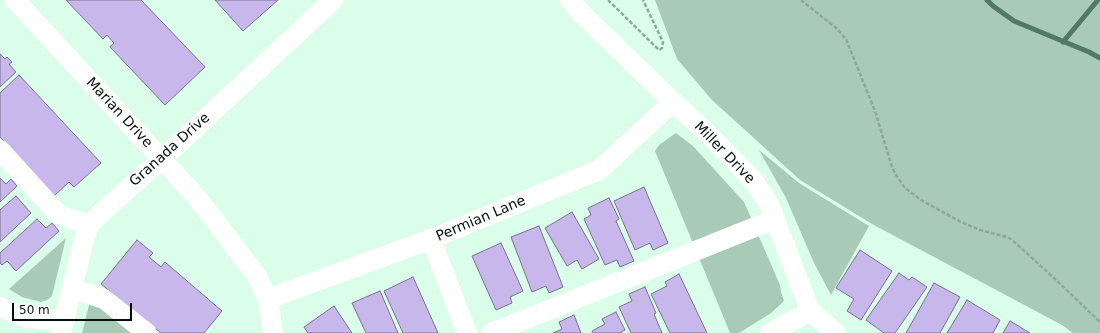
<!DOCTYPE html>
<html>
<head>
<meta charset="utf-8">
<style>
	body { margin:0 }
	#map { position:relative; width:1100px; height:333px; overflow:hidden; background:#dbfeea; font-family:"DejaVu Sans",sans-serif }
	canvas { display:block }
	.scale { position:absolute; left:12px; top:303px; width:120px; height:18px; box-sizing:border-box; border:2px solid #05100a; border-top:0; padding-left:5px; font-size:12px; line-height:14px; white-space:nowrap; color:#05100a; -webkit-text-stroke:3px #fff; paint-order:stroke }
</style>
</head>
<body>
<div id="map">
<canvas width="1100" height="333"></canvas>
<div class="scale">50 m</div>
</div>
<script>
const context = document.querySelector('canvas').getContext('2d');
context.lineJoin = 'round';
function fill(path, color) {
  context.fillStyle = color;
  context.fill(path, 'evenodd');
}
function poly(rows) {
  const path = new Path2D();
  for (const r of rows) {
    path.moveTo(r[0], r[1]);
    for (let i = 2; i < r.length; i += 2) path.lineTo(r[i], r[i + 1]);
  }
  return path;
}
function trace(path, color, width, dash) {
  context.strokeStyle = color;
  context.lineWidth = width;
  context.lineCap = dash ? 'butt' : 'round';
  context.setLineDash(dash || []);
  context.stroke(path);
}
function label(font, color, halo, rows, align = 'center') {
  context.font = font + ' "DejaVu Sans",sans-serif';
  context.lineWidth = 3.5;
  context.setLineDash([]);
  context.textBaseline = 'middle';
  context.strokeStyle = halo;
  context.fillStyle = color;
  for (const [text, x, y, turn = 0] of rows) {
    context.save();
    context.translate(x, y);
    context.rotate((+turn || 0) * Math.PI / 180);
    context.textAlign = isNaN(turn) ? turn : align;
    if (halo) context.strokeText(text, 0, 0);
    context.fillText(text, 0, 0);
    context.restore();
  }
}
fill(poly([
	[655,0,1100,0,1100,333,1073,333,1062,325,872,224,800,180,712,100,677,59],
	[676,133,693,146,744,202,780,285,781,292,784,301,771,313,739,333,730,333,655,151,659,145],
	[759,150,799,183,869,226,831,295,814,263,786,198],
	[66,238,52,296,47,300,41,302,22,297,9,289],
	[90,301,139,333,82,333]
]), '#a8cab6');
trace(poly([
	[987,0,993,6,1014,21,1089,52,1100,58],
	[1063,42,1098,0]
]), '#507a64', 5);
const building = poly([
	[66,0,141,0,205,67,165,105,110,47,114,43,107,35,103,39,66,0],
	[215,0,278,0,243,31,215,0],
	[0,54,5,59,7,57,12,62,9,64,16,72,0,87,0,54],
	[19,75,101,163,74,187,69,182,54,196,0,137,0,93,19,75],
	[0,178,6,184,11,179,17,186,0,202,0,178],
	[644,187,668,243,653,250,650,243,635,250,614,201,644,187],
	[16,196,31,213,0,242,0,210,16,196],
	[609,198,619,219,616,221,634,261,620,267,617,260,605,265,584,219,591,215,588,208,609,198],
	[572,212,599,259,582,269,577,260,567,266,545,228,572,212],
	[37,219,46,228,52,223,59,231,16,271,7,261,2,265,0,263,0,253,37,219],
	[539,226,563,287,549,293,546,286,532,292,511,237,539,226],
	[137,240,153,253,149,257,161,267,165,262,222,311,204,333,161,333,101,284,137,240],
	[501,243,523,291,510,297,512,303,496,310,472,256,501,243],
	[860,250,892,271,861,320,847,311,854,299,836,288,860,250],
	[899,273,909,280,912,277,927,287,895,333,884,333,866,320,899,273],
	[679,274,707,333,670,333,651,294,667,286,665,282,679,274],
	[413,277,438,333,403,333,384,291,413,277],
	[934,283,960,297,940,333,906,333,934,283],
	[645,287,656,313,654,314,662,333,631,333,619,307,632,301,629,294,645,287],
	[380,291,398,333,366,333,352,303,380,291],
	[967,300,1000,320,993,333,947,333,967,300],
	[334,306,352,333,308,333,304,327,334,306],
	[616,312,625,330,621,332,622,333,593,333,592,331,605,324,602,319,616,312],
	[574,315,581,333,553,333,562,329,559,322,574,315],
	[1010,321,1030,333,1003,333,1010,321]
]);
fill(building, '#c7b7eb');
trace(building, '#7b728f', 1);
trace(poly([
	[608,0,659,50,662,48,663,42,643,0],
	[801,0,836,28,846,39,875,111,892,167,896,175,905,188,921,200,961,222,980,230,1007,237,1011,239,1052,276,1100,322]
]), '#8fa99a', 2.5, [4, 2]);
trace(poly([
	[15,0,200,201,256,275,268,299,273,333],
	[570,0,578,10,673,102,706,132,753,180,770,206,810,311,836,333],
	[0,150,59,215,89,225],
	[431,239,467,333],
	[72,289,104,299,147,333],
	[268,299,431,239,599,170,673,102],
	[0,307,27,318,63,321],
	[61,333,83,244,89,225,102,212,162,159,333,0],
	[491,333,775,219],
	[770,333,810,311]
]), '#fff', 20);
label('14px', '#05100a', '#fff', [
	["Marian Drive",119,113,47],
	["Granada Drive",170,150,-42],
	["Miller Drive",724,153,46],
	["Permian Lane",481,219,-23]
]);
</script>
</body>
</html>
